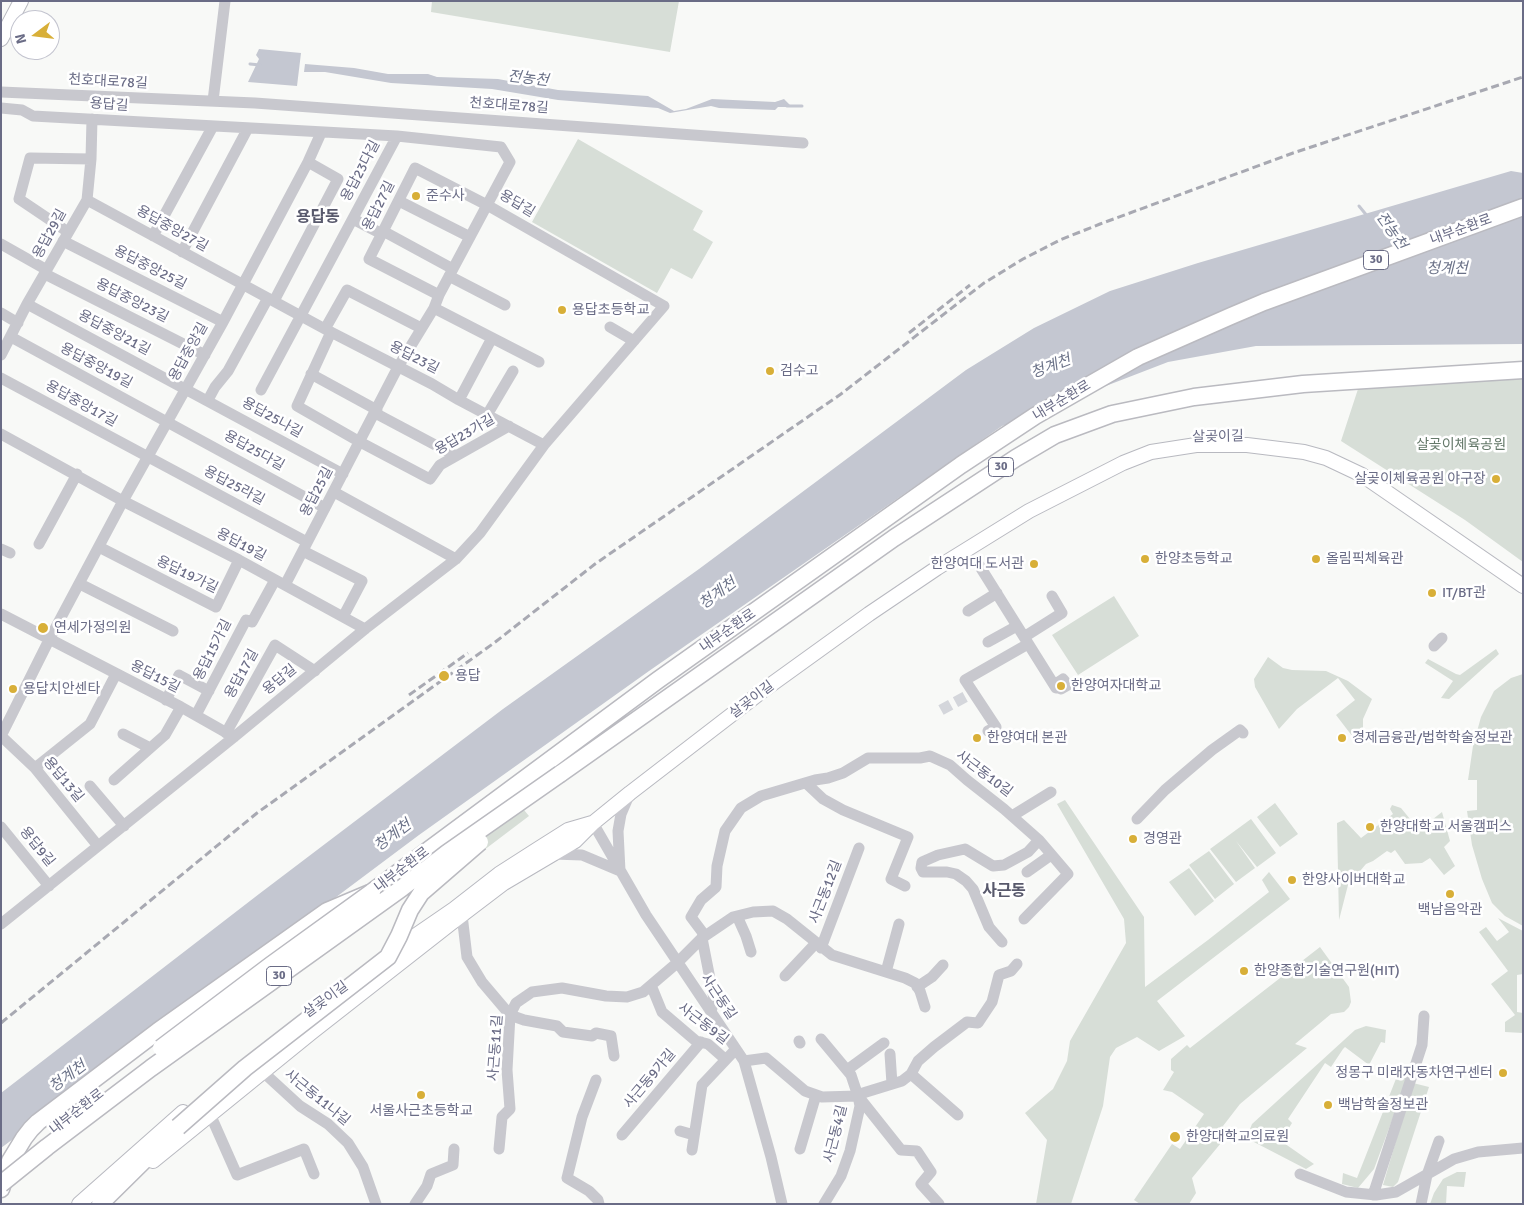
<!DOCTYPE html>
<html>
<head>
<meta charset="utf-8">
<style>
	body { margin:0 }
	#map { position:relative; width:1524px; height:1205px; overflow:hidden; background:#f8f9f7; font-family:Signika,sans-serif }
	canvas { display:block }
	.frame { position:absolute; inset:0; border:2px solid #6a6c86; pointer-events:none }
	.north { position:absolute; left:10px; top:10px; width:50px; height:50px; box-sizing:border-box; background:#fff; border:1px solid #c3c4cf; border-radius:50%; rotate:255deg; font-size:14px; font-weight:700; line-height:20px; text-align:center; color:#6a6c86 }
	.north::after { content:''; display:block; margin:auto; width:18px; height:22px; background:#d8af38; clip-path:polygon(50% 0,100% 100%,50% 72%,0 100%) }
</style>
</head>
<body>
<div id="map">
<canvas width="1524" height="1205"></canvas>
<div class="frame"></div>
<div class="north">N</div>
</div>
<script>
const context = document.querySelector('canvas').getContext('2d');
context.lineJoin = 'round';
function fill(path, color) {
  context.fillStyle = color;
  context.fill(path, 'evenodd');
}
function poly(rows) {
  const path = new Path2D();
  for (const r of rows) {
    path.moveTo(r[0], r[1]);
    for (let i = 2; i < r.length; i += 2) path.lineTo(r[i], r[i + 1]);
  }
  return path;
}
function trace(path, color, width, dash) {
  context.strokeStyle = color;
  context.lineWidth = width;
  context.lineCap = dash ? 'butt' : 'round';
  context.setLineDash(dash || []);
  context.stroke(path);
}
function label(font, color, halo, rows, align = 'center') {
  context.font = font + ' Signika,"Noto Sans KR",sans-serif';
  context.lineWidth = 5;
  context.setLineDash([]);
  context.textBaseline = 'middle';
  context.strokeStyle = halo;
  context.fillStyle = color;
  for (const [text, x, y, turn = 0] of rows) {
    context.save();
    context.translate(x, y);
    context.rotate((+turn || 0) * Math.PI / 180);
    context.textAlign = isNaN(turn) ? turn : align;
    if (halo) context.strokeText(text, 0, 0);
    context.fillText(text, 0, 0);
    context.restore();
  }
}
fill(poly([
	[432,1,679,1,670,52,431,12],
	[578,139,703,211,693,230,713,242,692,279,671,268,657,293,532,222],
	[1523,378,1523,562,1465,520,1341,441,1358,389],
	[1114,596,1139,636,1078,675,1052,635],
	[1496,649,1499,654,1449,699,1441,698,1453,681,1425,663,1428,659,1456,674,1460,675],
	[1268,657,1283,668,1292,670,1326,671,1348,681,1372,699,1363,719,1363,733,1359,745,1336,715,1355,700,1338,678,1297,709,1279,729,1255,687,1254,679],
	[1523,674,1523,926,1505,916,1492,903,1482,879,1472,845,1467,811,1477,810,1477,780,1468,780,1473,746,1481,717,1494,691,1511,678],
	[509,792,529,816,463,866],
	[1065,800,1144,917,1145,987,1208,940,1269,892,1262,880,1269,872,1290,899,1157,1001,1185,1036,1159,1051,1137,1037,1116,1048,1110,1057,1103,1106,1071,1204,1036,1204,1047,1140,1025,1113,1053,1089,1067,1061,1070,1041,1126,943,1124,919,1057,804],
	[1275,803,1298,834,1280,847,1257,817],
	[1392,805,1401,808,1419,830,1442,812,1450,841,1444,847,1455,866,1444,875,1430,858,1422,863,1405,864,1395,850,1391,853,1387,851,1373,861,1366,864,1348,885,1339,920,1337,823,1344,820,1361,838,1393,814,1390,809],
	[1251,819,1276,853,1257,867,1236,841,1255,868,1236,882,1210,849],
	[1209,851,1234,884,1215,899,1189,865],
	[1189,868,1214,901,1195,916,1169,882],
	[1498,918,1523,931,1523,974,1517,975,1517,1012,1523,1013,1523,1033,1505,1032,1505,1022,1515,1015,1491,984,1508,971,1479,932,1486,927,1497,941,1509,932],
	[1320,947,1349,987,1351,1002,1349,1007,1344,1012,1331,1014,1295,1044,1307,1048,1240,1104,1223,1126,1227,1131,1221,1143,1192,1178,1196,1193,1189,1204,1140,1204,1134,1200,1172,1144,1180,1149,1204,1114,1172,1092,1163,1090,1174,1072,1171,1070,1171,1059,1187,1045,1190,1048],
	[1366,1026,1386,1030,1385,1043,1381,1042,1369,1065,1345,1047,1343,1049,1331,1067,1325,1063,1288,1119,1292,1123,1281,1141,1314,1164,1306,1169,1252,1141,1248,1134,1252,1124,1355,1030],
	[1401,1066,1411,1069,1374,1169,1358,1188,1342,1184,1343,1173,1357,1178],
	[1413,1083,1429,1087,1398,1182,1393,1187,1383,1185],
	[1457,1172,1466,1172,1464,1187,1447,1186,1446,1204,1430,1204,1434,1193,1443,1179]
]), '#d7ded7');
fill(poly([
	[259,49,301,53,297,86,248,82,259,59,256,55],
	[305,64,354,68,388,74,428,74,437,77,498,79,558,90,648,96,674,111,686,109,712,99,775,102,784,99,790,105,790,107,778,107,775,110,719,108,711,106,670,113,658,108,558,100,492,89,391,83,325,72,304,72],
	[1511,171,1523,173,1523,344,1256,346,1168,362,1002,426,649,671,419,835,1,1148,1,1093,259,894,503,709,699,569,966,370,1034,328,1110,291,1198,263]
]), '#c4c7d1');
trace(poly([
	[250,64,260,65],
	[787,106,802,106],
	[1359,206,1368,217]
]), '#c4c7d1', 3);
trace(poly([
	[941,710,974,692]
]), '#d4d6db', 11, [11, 5.5]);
const major = poly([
	[1,39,21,1],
	[390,953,454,909,499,874,538,849,568,830,592,823],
	[153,1161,312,1032,450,924,504,883,575,841,593,823,630,793,765,689,869,614,937,568,1029,511,1123,463,1151,452,1196,445,1247,445,1304,452,1326,458,1362,475,1523,586],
	[79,1204,183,1112]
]);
const highway = poly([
	[560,774,894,538,1016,458,1055,435,1112,414,1194,397,1303,384,1523,370],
	[1,1189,10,1161,24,1138,31,1129,38,1122,158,1031,327,911,372,892,658,680,961,465,1035,416,1138,357,1231,316,1264,302,1523,207],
	[100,1204,178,1127]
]);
trace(major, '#b8b9c0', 16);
trace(highway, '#babac0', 19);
trace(poly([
	[1,92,255,103,803,143],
	[213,101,225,1],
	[1,108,22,110,33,116,397,136,501,147,510,162,439,295,434,308,398,367,285,585],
	[87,200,325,329,432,384,459,400,544,445],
	[399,201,470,237],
	[353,219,382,234],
	[383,231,453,269],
	[68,232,19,199,30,158,91,159],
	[153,236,213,126],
	[63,241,223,322],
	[1,244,47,270],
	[182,252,248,128],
	[45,274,205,355],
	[449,276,505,305],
	[274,301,338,179,308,162],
	[27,304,343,474],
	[434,308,539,362],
	[1,313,18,323],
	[610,327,634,341],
	[325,329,347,290,421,328],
	[331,332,297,406,360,442,430,479,440,465,509,426],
	[11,337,325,508],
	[1,355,27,304,87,200,91,159,92,119],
	[311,374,377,410],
	[1,378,307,542],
	[261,390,397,136],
	[208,400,215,387,228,371,268,298],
	[459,400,492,338],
	[375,413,456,456],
	[487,415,513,371],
	[1,434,123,501,239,560,365,629],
	[334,492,456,559],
	[39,544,77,474],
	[99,547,216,607,239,560],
	[1,549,10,553],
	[303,551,362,581,343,617],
	[979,565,1056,688],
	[80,584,173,631],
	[968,611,997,593],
	[1,614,181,707,234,737],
	[1024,637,1062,613,1052,596],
	[988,642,1017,626],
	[1434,646,1442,638],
	[1054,685,1063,679,1068,685,1061,689],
	[166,700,179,675,209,691],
	[196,715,246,620,252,622,275,580],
	[988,731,996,727,965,680,1028,644],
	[226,733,275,645,315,671],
	[123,734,150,748],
	[1,736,49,640,123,501,223,322,308,162,321,133],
	[1,736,35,768,98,846],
	[35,768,90,724,116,674],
	[114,780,165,735,181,707],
	[806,783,823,799,843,810,908,837,891,879,905,886],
	[90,786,124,826],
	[1012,816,1051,792],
	[1137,819,1165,790,1212,750,1240,730,1243,733],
	[593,823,646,915,744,1061,771,1157,782,1204],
	[1,827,49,886],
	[553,854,582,855,620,871,618,831,621,814,630,793],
	[1027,872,1051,855],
	[462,915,467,957,482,982,510,1015],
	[737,916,746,936,751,952],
	[1,924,234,737,365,629,456,559,480,533,544,445,664,306,487,205,415,168,369,259,439,295],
	[1002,942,989,927,973,889,966,881,956,874,947,872,923,872,921,868,922,862,938,855,965,849,993,866,1004,865,1028,852,1039,840],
	[821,948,859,848],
	[886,972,899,924],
	[785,976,816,943],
	[651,985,662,1012,696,1041,708,1044,725,1059],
	[917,987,932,977,943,965],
	[711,1012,714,999,702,938,703,933,691,917,701,900,716,887,717,866,725,831,741,808,761,796,815,780,828,778,843,773,868,758,920,758,930,756,950,765,967,780,1004,809,1039,840,1068,874,1024,919],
	[510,1015,524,1020,557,1026,563,1032,592,1036,596,1033,611,1036,614,1056],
	[821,1039,851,1075,858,1096,901,1150,917,1151,931,1172,921,1184,939,1204],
	[799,1041,800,1043],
	[890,1054,892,1084],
	[744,1061,766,1058,805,1091,822,1097,858,1096,863,1093,902,1081,911,1074,918,1061,934,1047,967,1022,978,1023,992,1002,999,975,1011,971,1017,964],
	[847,1070,884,1043],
	[263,1072,300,1106,328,1124,348,1143,363,1167,376,1204],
	[911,1074,958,1115],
	[596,1080,582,1117,567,1178,589,1191,598,1200,599,1204],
	[210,1114,237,1175,304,1149,314,1174],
	[680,1131,694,1135],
	[622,1135,701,1042],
	[499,1149,502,1117,510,1109,507,1070,510,1015,516,1003,532,992,562,988,606,996,627,997,643,992,677,963,702,938,733,917,753,912,773,911,787,919,832,955,905,978,915,983,920,991,925,1007],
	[800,1149,816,1095],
	[692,1150,702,1085,736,1049],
	[1300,1174,1346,1192,1376,1195,1396,1192,1454,1159,1478,1152,1523,1148],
	[1373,1195,1422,1045,1424,1016],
	[415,1204,427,1186,431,1174,453,1165,454,1149],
	[824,1204,841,1176,850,1151,860,1106,858,1096],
	[1421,1204,1427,1175,1439,1141]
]), '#c8c8ce', 11);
trace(major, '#fff', 14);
trace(highway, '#fff', 16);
trace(poly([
	[909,333,970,285],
	[409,695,468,653],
	[1,1023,257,813,494,643,595,564,841,394,984,283,1023,259,1060,240,1100,224,1293,153,1523,77]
]), '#a8a9b2', 3, [8, 4]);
const highwayBridge = poly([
	[161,1048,271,965,372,892],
	[178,1127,245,1068,388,957,399,936,410,910,421,893,480,842],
	[1,1184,47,1147,151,1068,402,888,447,853,560,774]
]);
trace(highwayBridge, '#babac0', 19, []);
trace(highwayBridge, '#fff', 16);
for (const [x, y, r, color] of [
	[416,196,5,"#d8af38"],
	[562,310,5,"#d8af38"],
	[770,371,5,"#d8af38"],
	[1496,479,5,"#d8af38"],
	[1145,559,5,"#d8af38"],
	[1316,559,5,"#d8af38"],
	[1034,564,5,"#d8af38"],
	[1432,593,5,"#d8af38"],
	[43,628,6,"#d8af38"],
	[444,676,6,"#d8af38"],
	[1061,686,5,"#d8af38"],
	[13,689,5,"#d8af38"],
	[977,738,5,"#d8af38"],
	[1342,738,5,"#d8af38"],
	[1370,827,5,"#d8af38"],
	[1133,839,5,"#d8af38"],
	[1292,880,5,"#d8af38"],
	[1450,894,5,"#d8af38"],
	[1244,971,5,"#d8af38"],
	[1503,1073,5,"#d8af38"],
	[421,1095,5,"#d8af38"],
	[1328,1105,5,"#d8af38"],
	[1175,1137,6,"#d8af38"]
]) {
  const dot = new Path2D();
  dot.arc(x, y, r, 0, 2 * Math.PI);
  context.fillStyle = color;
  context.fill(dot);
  trace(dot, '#fff', 2);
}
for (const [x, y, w] of [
	[1376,260,25],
	[1001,467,25],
	[279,976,25]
]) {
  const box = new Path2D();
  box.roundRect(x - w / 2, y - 9.5, w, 19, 4);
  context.fillStyle = '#fff';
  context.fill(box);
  trace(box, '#6a6c86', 1);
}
label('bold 12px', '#6a6c86', null, [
	["30",1376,260],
	["30",1001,467],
	["30",279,976]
]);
label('14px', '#6a6c86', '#fff', [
	["천호대로78길",108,82,3],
	["용답길",109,105,4],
	["천호대로78길",509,106,4],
	["용답23다길",361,171,-62],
	["용답길",517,204,31],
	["용답27길",379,206,-63],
	["용답중앙27길",172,229,29],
	["내부순환로",1461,230,-20],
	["용답29길",50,234,-61],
	["용답중앙25길",150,268,27],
	["용답중앙23길",132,301,27],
	["용답중앙21길",114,333,28],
	["용답중앙길",189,352,-61],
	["용답23길",414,358,27],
	["용답중앙19길",96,366,28],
	["내부순환로",1062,401,-31],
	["용답중앙17길",81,404,29],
	["용답25나길",272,418,29],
	["용답23가길",465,435,-30],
	["살곶이길",1218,437,-1],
	["용답25다길",254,451,29],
	["용답25라길",234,486,28],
	["용답25길",317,492,-62],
	["용답19길",241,545,28],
	["용답19가길",187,575,26],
	["내부순환로",728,631,-35],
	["용답15가길",213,650,-63],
	["용답17길",242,674,-61],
	["용답15길",155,677,27],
	["용답길",280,680,-39],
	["살곶이길",752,700,-37],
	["사근동10길",984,774,37],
	["용답13길",63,780,50],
	["용답9길",37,847,51],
	["내부순환로",402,870,-37],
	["사근동12길",826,892,-69],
	["사근동길",718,997,56],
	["살곶이길",326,1000,-36],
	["사근동9길",703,1024,37],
	["사근동11길",496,1048,-86],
	["사근동9가길",650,1079,-50],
	["사근동11나길",317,1098,39],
	["내부순환로",77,1112,-38],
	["사근동4길",836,1134,-76]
]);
label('14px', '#6a6c86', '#fff', [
	["준수사",426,196],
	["용답초등학교",572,310],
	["검수고",780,371],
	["살곶이체육공원 야구장",1486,479,"right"],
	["한양초등학교",1155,559],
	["올림픽체육관",1326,559],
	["한양여대 도서관",1024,564,"right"],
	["IT/BT관",1442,593],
	["연세가정의원",54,628],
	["용답",455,676],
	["한양여자대학교",1071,686],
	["용답치안센타",23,689],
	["한양여대 본관",987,738],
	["경제금융관/법학학술정보관",1352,738],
	["한양대학교 서울캠퍼스",1380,827],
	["경영관",1143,839],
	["한양사이버대학교",1302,880],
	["백남음악관",1450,910,"center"],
	["한양종합기술연구원(HIT)",1254,971],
	["정몽구 미래자동차연구센터",1493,1073,"right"],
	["백남학술정보관",1338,1105],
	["서울사근초등학교",421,1111,"center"],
	["한양대학교의료원",1186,1137]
], 'left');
label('14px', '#65796a', '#fff', [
	["살곶이체육공원",1461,445]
]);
label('italic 15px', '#6b7288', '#fff', [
	["전농천",528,79,7],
	["전농천",1391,231,55],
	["청계천",1447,269],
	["청계천",1051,367,-21],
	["청계천",718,594,-37],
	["청계천",393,836,-37],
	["청계천",68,1077,-37]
]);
label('bold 16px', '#58596c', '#fff', [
	["용답동",318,218],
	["사근동",1004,892]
]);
</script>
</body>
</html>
